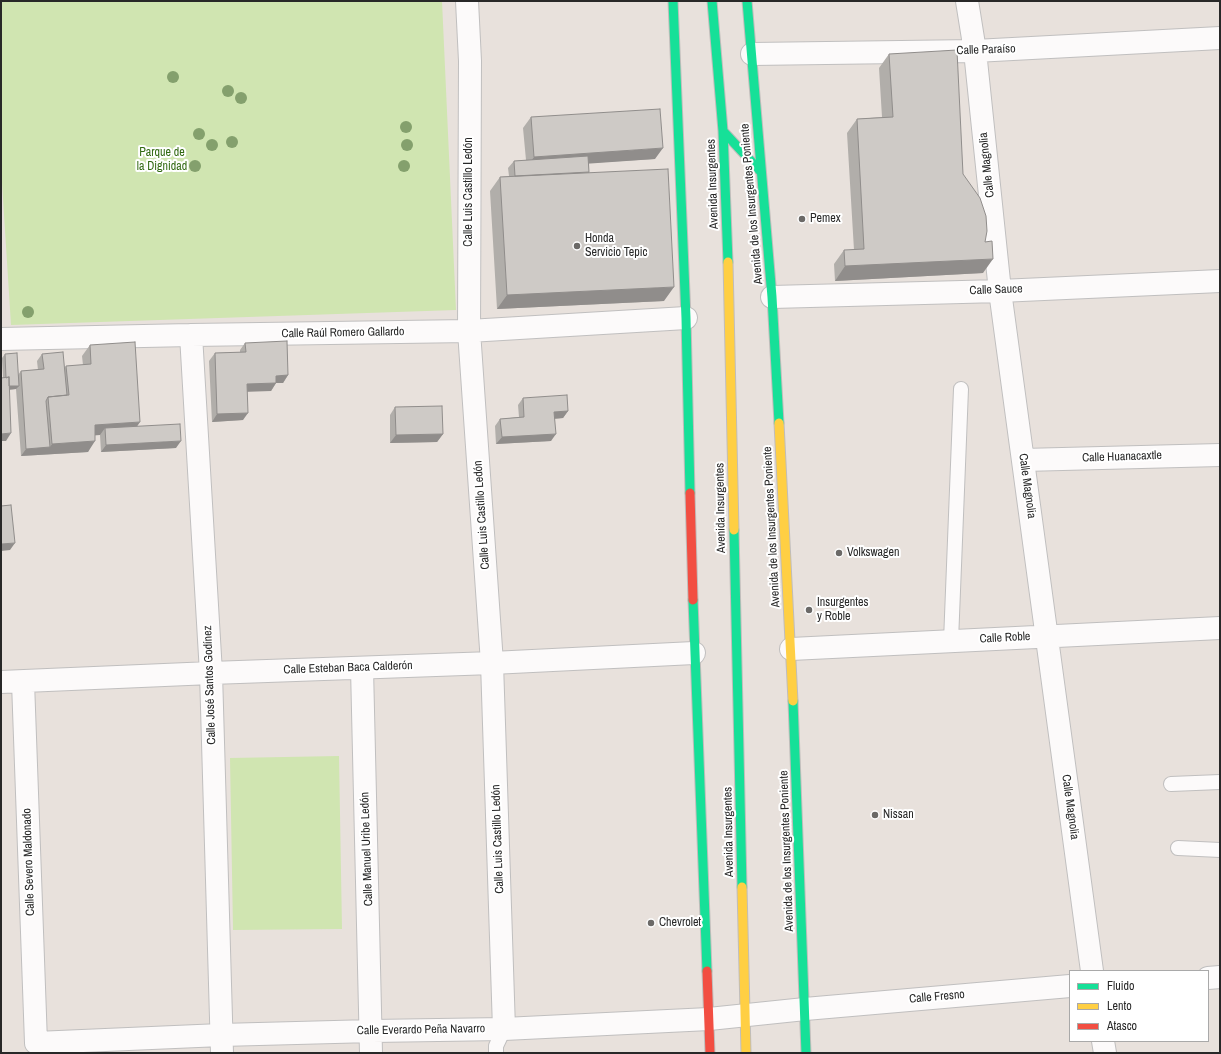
<!DOCTYPE html>
<html>
<head>
<meta charset="utf-8">
<style>
	body { margin:0 }
	#map { position:relative; width:1221px; height:1054px; overflow:hidden; background:#e8e1dc; font-family:"Archivo Narrow",sans-serif }
	canvas { display:block }
	.frame { position:absolute; inset:0; border:2px solid #282828; pointer-events:none }
	.legend { position:absolute; left:1069px; top:970px; width:140px; height:72px; box-sizing:border-box; background:#fff; border:1px solid #a9a9a9; margin:0; padding:5px 7px; list-style:none; font-size:12px; color:#282828 }
	.legend li { display:flex; align-items:center; gap:8px; height:20px }
	.legend b { width:20px; border:1px solid #a9a9a9 }
</style>
</head>
<body>
<div id="map">
<canvas width="1221" height="1054"></canvas>
<div class="frame"></div>
<ul class="legend">
<li><b style="height:5px;background:#16e098"></b>Fluido</li>
<li><b style="height:5px;background:#ffcf43"></b>Lento</li>
<li><b style="height:5px;background:#f24e42"></b>Atasco</li>
</ul>
</div>
<script>
const context = document.querySelector('canvas').getContext('2d');
context.lineJoin = 'round';
function fill(path, color) {
  context.fillStyle = color;
  context.fill(path, 'evenodd');
}
function poly(rows) {
  const path = new Path2D();
  for (const r of rows) {
    path.moveTo(r[0], r[1]);
    for (let i = 2; i < r.length; i += 2) path.lineTo(r[i], r[i + 1]);
  }
  return path;
}
function trace(path, color, width, dash) {
  context.strokeStyle = color;
  context.lineWidth = width;
  context.lineCap = dash ? 'butt' : 'round';
  context.setLineDash(dash || []);
  context.stroke(path);
}
function label(font, color, halo, rows, align = 'center') {
  context.font = font + ' "Archivo Narrow",sans-serif';
  context.lineWidth = 4;
  context.setLineDash([]);
  context.textBaseline = 'middle';
  context.strokeStyle = halo;
  context.fillStyle = color;
  for (const [text, x, y, turn = 0] of rows) {
    context.save();
    context.translate(x, y);
    context.rotate((+turn || 0) * Math.PI / 180);
    context.textAlign = isNaN(turn) ? turn : align;
    if (halo) context.strokeText(text, 0, 0);
    context.fillText(text, 0, 0);
    context.restore();
  }
}
fill(poly([
	[1,1,442,1,456,310,11,325,1,167],
	[339,756,342,929,233,930,230,758]
]), '#d0e5b1');
const lane = poly([
	[951,641,961,389],
	[1171,784,1220,782],
	[1178,848,1220,850],
	[496,1053,496,1046,504,1029]
]);
const street = poly([
	[467,1,470,61,469,331,492,663,504,1029],
	[967,1,975,51,1000,291,1092,971],
	[752,54,975,51,1220,38],
	[772,297,1000,291,1220,281],
	[191,335,211,673,222,1053],
	[1,339,191,335,469,331,686,318],
	[1023,460,1220,455],
	[791,649,1220,628],
	[362,668,371,1053],
	[1,682,211,673,492,663,694,653],
	[23,682,36,1043,221,1035,372,1031,504,1029,709,1019,805,1009,1070,986],
	[1208,978,1220,977],
	[1103,1041,1105,1053]
]);
const fast = poly([
	[673,1,686,318,690,493],
	[712,1,723,131,728,262],
	[747,1,772,297,779,423],
	[723,131,761,172],
	[734,530,742,887],
	[693,600,707,971],
	[793,701,806,1053]
]);
const slow = poly([
	[728,262,734,530],
	[779,423,793,701],
	[742,887,746,1053]
]);
const jam = poly([
	[690,493,693,600],
	[707,971,710,1053]
]);
trace(lane, '#c0bfbf', 16);
trace(street, '#c0bfbf', 24);
trace(fast, '#c0bdbb', 11);
trace(slow, '#c0bdbb', 11);
trace(jam, '#c0bdbb', 11);
trace(lane, '#fcfafa', 14);
trace(street, '#fcfafa', 22);
trace(fast, '#16e098', 9);
trace(slow, '#ffcf43', 9);
trace(jam, '#f24e42', 9);
context.fillStyle = '#84a06d';
for (const [x, y] of [
	[173,77],
	[228,91],
	[241,98],
	[406,127],
	[199,134],
	[232,142],
	[212,145],
	[407,145],
	[195,166],
	[404,166],
	[28,312]
]) {
  context.beginPath();
  context.arc(x, y, 6, 0, 2 * Math.PI);
  context.fill();
}
fill(poly([
	[889,54,963,174,985,242,983,273,835,281,834,264,844,250,854,250,847,133,857,119,882,117,879,68],
	[531,117,655,159,589,163,589,172,664,301,497,309,490,191,500,177,509,176,508,168,514,161,526,160,523,128],
	[245,343,288,375,283,383,276,383,271,391,247,391,243,420,212,422,209,361,215,353,240,352,240,350],
	[90,345,137,426,176,448,101,452,100,435,95,435,88,452,21,456,16,389,9,390,6,441,1,441,1,378,3,378,2,358,5,354,18,375,21,371,38,370,37,361,42,354,64,369,66,366,83,365,82,356],
	[523,398,568,411,563,418,555,419,551,441,496,444,495,426,500,419,519,417,518,405],
	[395,407,443,434,437,442,390,443,390,415]
]), '#b1aeaa');
fill(poly([
	[663,148,655,159,526,168,534,157],
	[993,259,983,273,835,281,845,266],
	[674,287,664,301,497,309,507,295],
	[288,375,283,383,270,383,276,376],
	[276,383,271,391,242,392,247,384],
	[6,386,19,386,16,389,4,390],
	[568,411,563,418,549,419,554,412],
	[248,413,243,420,212,422,217,414],
	[140,422,132,434,105,428,100,435,87,436,95,425],
	[11,433,6,441,1,441,1,434],
	[443,434,437,442,390,443,396,435],
	[556,434,551,441,496,444,502,437],
	[95,441,88,452,21,456,26,449,50,447,52,444],
	[181,441,176,448,101,452,106,445],
	[15,543,10,550,1,551,1,544]
]), '#908d8b');
const building = poly([
	[957,50,963,174,980,198,986,216,987,231,985,242,992,241,993,259,845,266,844,250,864,249,857,119,893,117,889,54,957,50],
	[660,109,663,148,534,157,531,117,660,109],
	[588,156,589,172,515,176,514,161,588,156],
	[668,169,674,287,507,295,500,177,668,169],
	[287,341,288,375,276,376,276,383,247,384,248,413,217,414,215,353,246,352,245,343,287,341],
	[135,342,140,422,95,425,95,441,52,444,48,397,69,395,66,366,91,364,90,345,135,342],
	[63,352,67,395,48,397,46,401,50,447,26,449,21,371,44,369,42,354,63,352],
	[17,353,19,386,9,386,9,377,6,378,5,354,17,353],
	[9,377,11,433,1,434,1,378,9,377],
	[567,395,568,411,554,412,556,434,502,437,500,419,524,417,523,398,567,395],
	[442,406,443,434,396,435,395,407,442,406],
	[180,424,181,441,106,445,105,428,180,424],
	[11,505,15,543,1,544,1,506,11,505]
]);
fill(building, '#cecac6');
trace(building, '#908d8b', 1);
for (const [x, y, r, color] of [
	[802,219,4,"#6b6967"],
	[577,246,4,"#6b6967"],
	[839,553,4,"#6b6967"],
	[809,610,4,"#6b6967"],
	[875,815,4,"#6b6967"],
	[651,923,4,"#6b6967"]
]) {
  const dot = new Path2D();
  dot.arc(x, y, r, 0, 2 * Math.PI);
  context.fillStyle = color;
  context.fill(dot);
  trace(dot, '#fff', 1.5);
}
label('12px', '#282828', '#fff', [
	["Calle Paraíso",986,50,-2],
	["Calle Magnolia",987,165,-96],
	["Avenida Insurgentes",713,184,-92],
	["Calle Luis Castillo Ledón",469,192,-90],
	["Avenida de los Insurgentes Poniente",752,204,-95],
	["Calle Sauce",996,290,-2],
	["Calle Raúl Romero Gallardo",343,333,-1],
	["Calle Huanacaxtle",1122,457,-2],
	["Calle Magnolia",1027,486,82],
	["Avenida Insurgentes",721,508,-91],
	["Calle Luis Castillo Ledón",482,515,-94],
	["Avenida de los Insurgentes Poniente",772,527,-93],
	["Calle Roble",1005,638,-3],
	["Calle Esteban Baca Calderón",348,668,-2],
	["Calle José Santos Godínez",210,685,-92],
	["Calle Magnolia",1070,807,82],
	["Avenida Insurgentes",729,832,-91],
	["Calle Luis Castillo Ledón",498,839,-92],
	["Calle Manuel Uribe Ledón",367,849,-92],
	["Avenida de los Insurgentes Poniente",787,851,-92],
	["Calle Severo Maldonado",29,862,-92],
	["Calle Fresno",937,997,-5],
	["Calle Everardo Peña Navarro",421,1030,-1]
]);
label('12px', '#336a13', '#fff', [
	["Parque de",162,153],
	["la Dignidad",162,167]
]);
label('12px', '#282828', '#fff', [
	["Pemex",810,219],
	["Honda",585,239],
	["Servicio Tepic",585,253],
	["Volkswagen",847,553],
	["Insurgentes",817,603],
	["y Roble",817,617],
	["Nissan",883,815],
	["Chevrolet",659,923]
], 'left');
</script>
</body>
</html>
